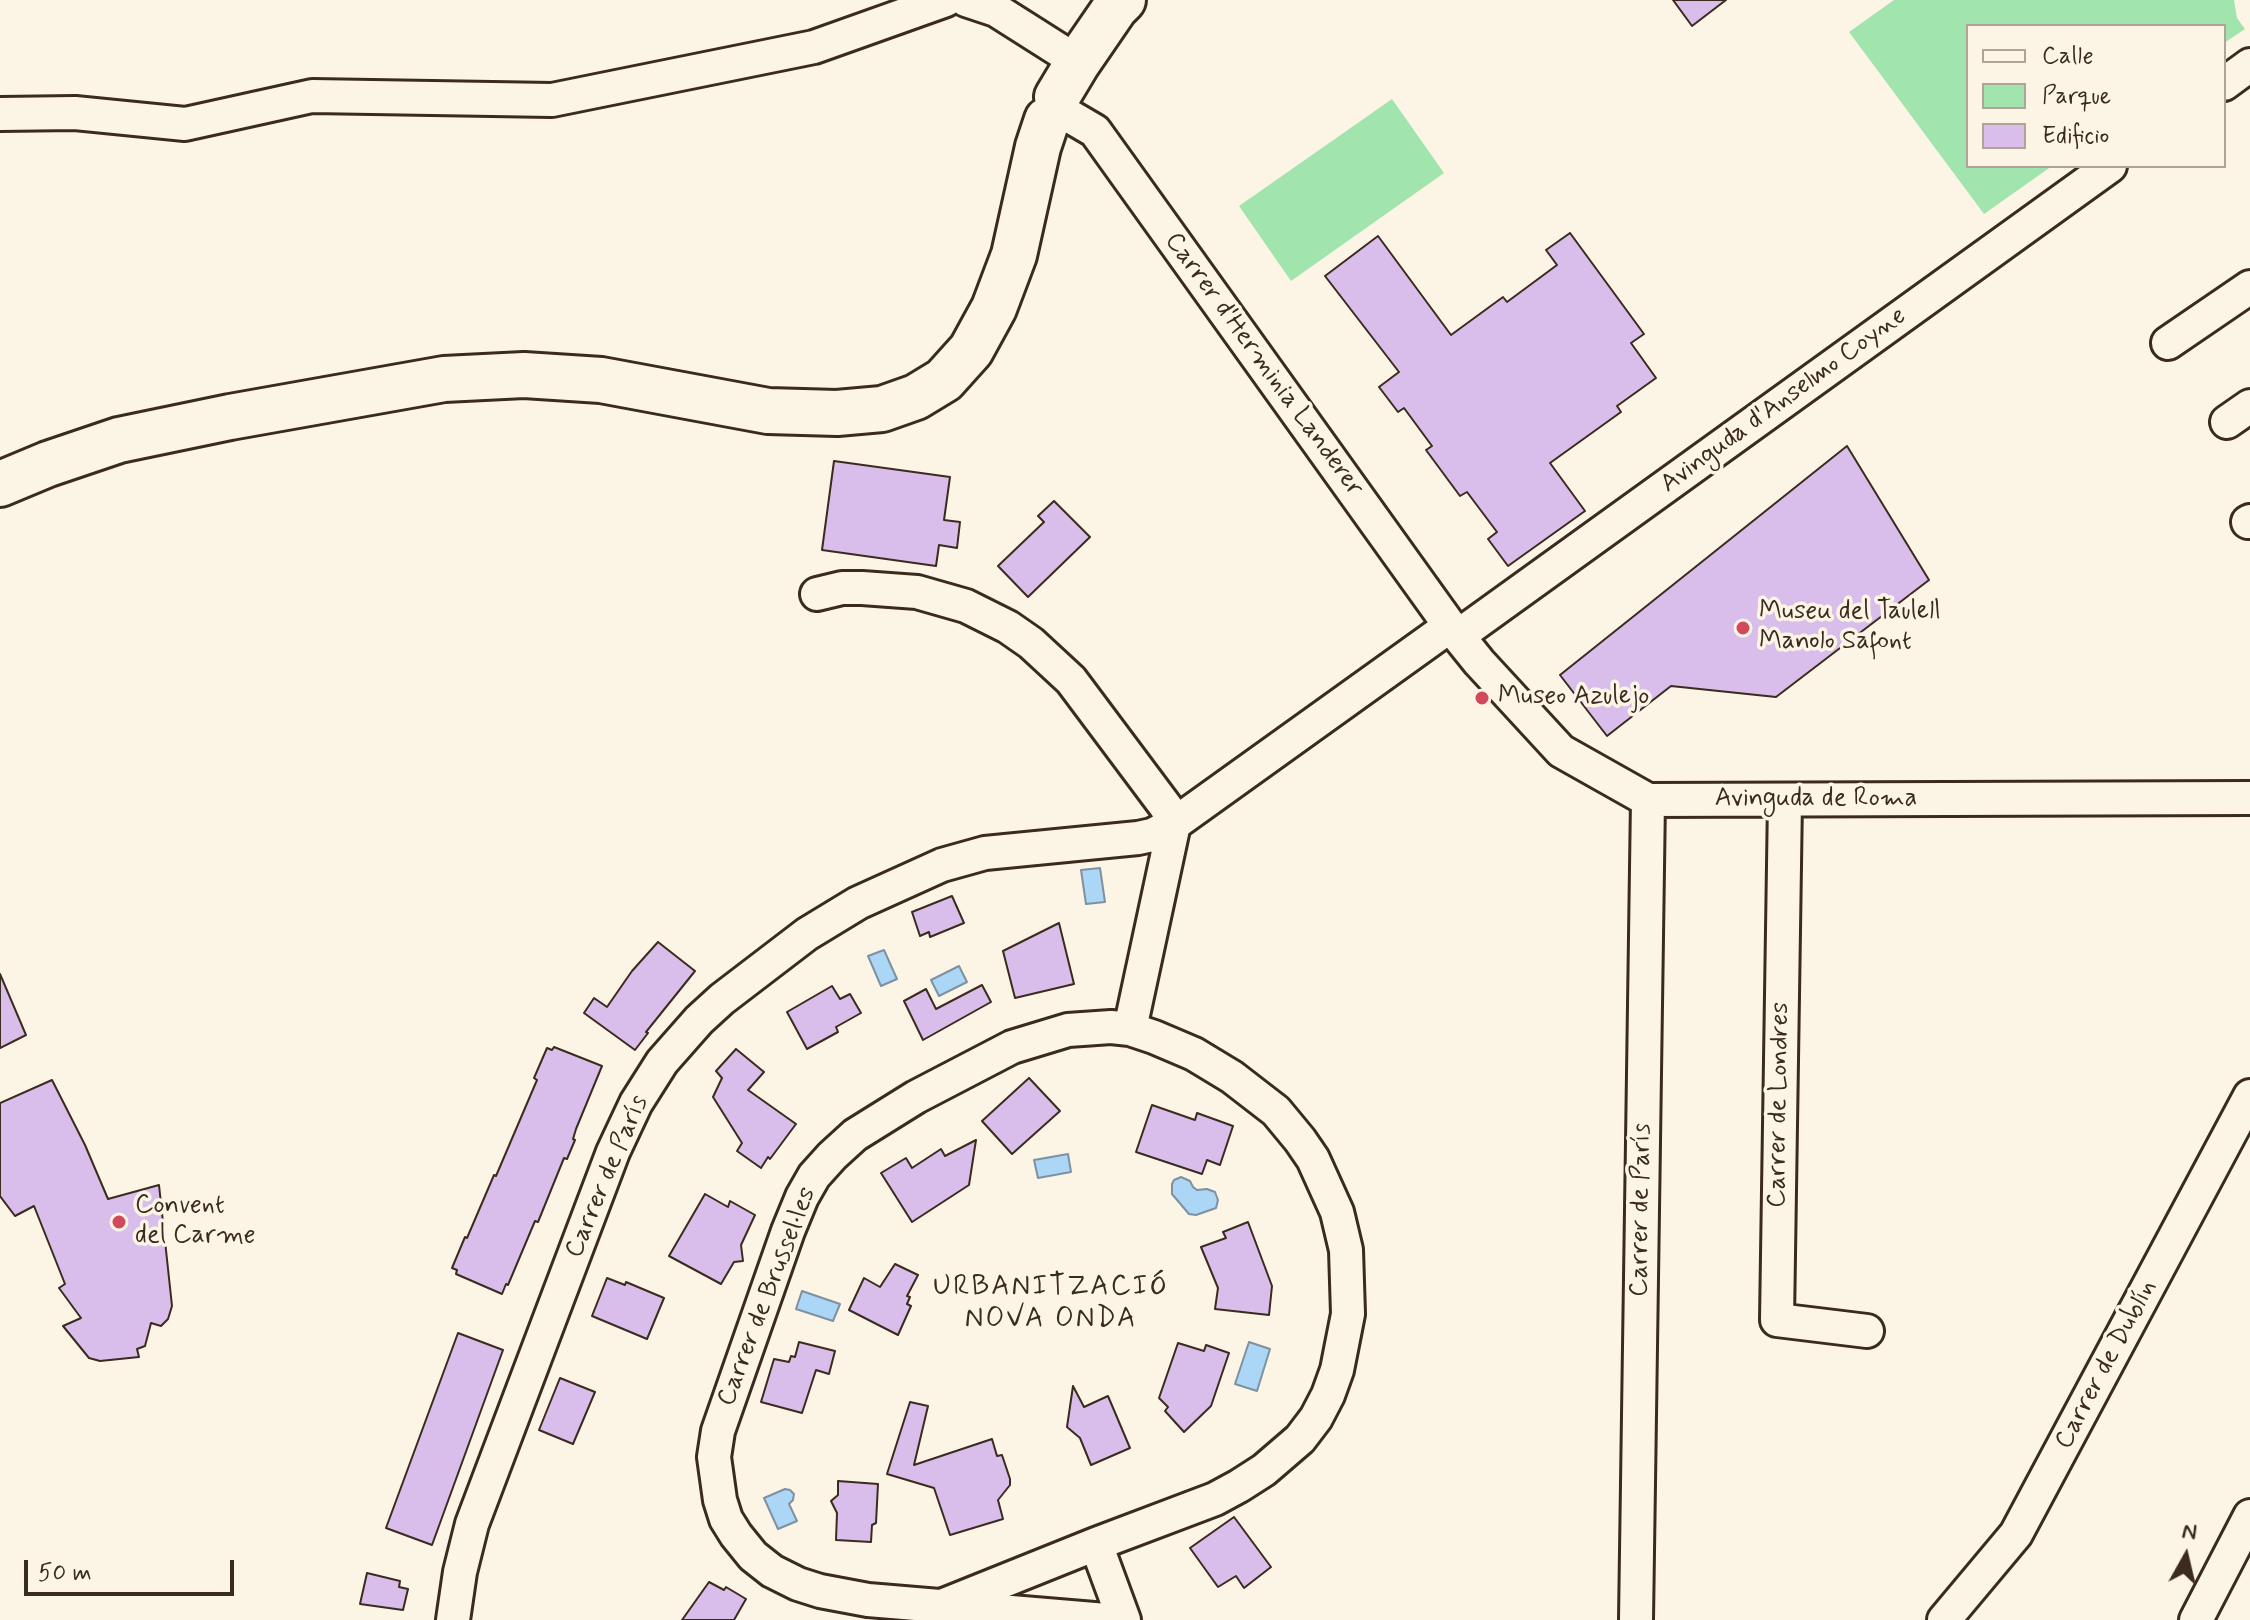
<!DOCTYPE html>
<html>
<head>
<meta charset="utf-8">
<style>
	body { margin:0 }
	#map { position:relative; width:2250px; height:1620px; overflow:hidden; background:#fcf5e5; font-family:Mynerve,sans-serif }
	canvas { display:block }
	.legend { position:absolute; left:1966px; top:24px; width:260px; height:144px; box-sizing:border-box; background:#fcf5e5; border:2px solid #afa495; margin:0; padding:10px 14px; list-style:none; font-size:24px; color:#3b2a1e }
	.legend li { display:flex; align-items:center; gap:16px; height:40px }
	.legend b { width:40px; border:2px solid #afa495 }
	.north { position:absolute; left:2146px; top:1516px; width:80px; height:80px; -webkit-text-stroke:6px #fcf5e5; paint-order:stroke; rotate:8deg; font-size:22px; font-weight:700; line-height:32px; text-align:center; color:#3b2a1e }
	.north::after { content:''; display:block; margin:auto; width:28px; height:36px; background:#3b2a1e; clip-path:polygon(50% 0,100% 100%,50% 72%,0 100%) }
	.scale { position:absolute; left:24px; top:1560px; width:210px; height:36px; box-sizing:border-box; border:4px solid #3b2a1e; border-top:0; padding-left:10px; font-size:24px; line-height:28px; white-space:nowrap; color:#3b2a1e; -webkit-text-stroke:6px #fcf5e5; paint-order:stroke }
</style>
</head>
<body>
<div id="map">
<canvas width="2250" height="1620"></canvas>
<ul class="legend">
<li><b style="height:10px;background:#fcf5e5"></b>Calle</li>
<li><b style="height:22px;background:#a2e4ae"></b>Parque</li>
<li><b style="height:22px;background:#d9beec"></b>Edificio</li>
</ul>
<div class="north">N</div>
<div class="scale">50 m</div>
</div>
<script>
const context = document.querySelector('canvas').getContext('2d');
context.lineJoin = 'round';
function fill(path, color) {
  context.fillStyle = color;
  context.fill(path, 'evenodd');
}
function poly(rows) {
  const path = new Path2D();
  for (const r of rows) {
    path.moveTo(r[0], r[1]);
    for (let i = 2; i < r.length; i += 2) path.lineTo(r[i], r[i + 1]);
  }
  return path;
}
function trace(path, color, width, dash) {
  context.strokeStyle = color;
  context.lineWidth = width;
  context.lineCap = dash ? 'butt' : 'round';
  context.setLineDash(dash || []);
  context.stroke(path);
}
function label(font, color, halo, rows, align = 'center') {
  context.font = font + ' Mynerve,sans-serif';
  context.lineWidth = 7;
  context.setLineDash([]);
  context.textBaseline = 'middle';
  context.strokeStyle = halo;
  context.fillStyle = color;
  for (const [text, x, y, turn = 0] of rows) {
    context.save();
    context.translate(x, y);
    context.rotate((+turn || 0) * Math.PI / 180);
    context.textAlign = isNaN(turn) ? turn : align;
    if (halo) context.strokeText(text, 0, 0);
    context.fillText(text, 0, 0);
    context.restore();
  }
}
fill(poly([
	[1894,0,2234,0,2237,18,2245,29,2224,43,2224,26,1968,26,1968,166,2052,166,1984,214,1849,32],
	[1392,99,1444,173,1291,281,1239,206]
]), '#a2e4ae');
const water = poly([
	[1100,868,1105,902,1086,904,1081,870,1100,868],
	[884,950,897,979,881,986,868,956,884,950],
	[959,966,967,982,939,996,931,980,959,966],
	[1068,1154,1071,1172,1038,1178,1034,1160,1068,1154],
	[1181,1177,1190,1181,1193,1187,1197,1190,1207,1189,1215,1192,1218,1200,1216,1208,1196,1215,1189,1214,1172,1194,1172,1184,1174,1180,1181,1177],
	[802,1291,840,1304,833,1321,796,1309,802,1291],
	[1249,1342,1270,1349,1257,1391,1235,1384,1249,1342],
	[785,1489,790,1490,794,1494,793,1500,789,1504,797,1521,778,1529,764,1498,785,1489]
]);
fill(water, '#abd6f6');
trace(water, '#7e91a0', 2);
const building = poly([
	[1673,0,1726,0,1692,26,1673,0],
	[1570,233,1644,334,1631,343,1656,378,1617,406,1621,412,1550,463,1585,511,1508,566,1488,539,1497,532,1467,492,1460,496,1426,450,1432,446,1404,408,1398,412,1379,387,1399,372,1325,276,1378,236,1451,335,1503,297,1507,302,1557,265,1546,250,1570,233],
	[1847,446,1929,580,1776,697,1671,686,1607,736,1560,675,1847,446],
	[834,461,950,477,944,520,960,522,957,548,939,545,936,566,822,550,834,461],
	[1054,501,1090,537,1028,597,998,566,1044,522,1038,516,1054,501],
	[952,896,964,923,930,937,929,932,920,936,912,912,952,896],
	[1059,923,1074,984,1015,998,1003,951,1059,923],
	[658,942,695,971,646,1032,648,1033,635,1050,584,1013,594,998,607,1007,632,971,658,942],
	[0,974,26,1035,0,1048,0,974],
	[982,985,991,1002,923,1040,904,1001,926,989,936,1009,982,985],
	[832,986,840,999,850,994,861,1013,836,1027,838,1032,807,1049,787,1012,832,986],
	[554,1047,602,1066,576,1129,573,1139,575,1140,567,1159,564,1158,538,1222,535,1221,508,1285,506,1284,502,1294,456,1274,457,1270,452,1268,465,1237,467,1238,494,1175,496,1176,537,1080,534,1078,547,1048,552,1050,554,1047],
	[736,1049,764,1072,748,1090,796,1124,770,1159,768,1157,761,1168,737,1151,742,1143,713,1097,722,1078,716,1071,736,1049],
	[1029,1078,1060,1111,1012,1154,982,1121,1029,1078],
	[52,1080,85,1145,108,1199,159,1185,172,1306,168,1319,161,1326,151,1323,145,1346,137,1349,139,1357,100,1361,89,1358,63,1326,81,1318,59,1288,65,1284,34,1206,15,1216,0,1196,0,1103,52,1080],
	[1152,1105,1195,1120,1197,1113,1233,1126,1220,1165,1207,1160,1202,1174,1136,1152,1152,1105],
	[976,1140,969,1185,912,1222,881,1173,906,1158,912,1168,941,1149,945,1156,976,1140],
	[705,1194,728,1207,730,1201,755,1215,741,1245,743,1261,734,1262,721,1284,669,1256,705,1194],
	[1248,1222,1272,1286,1269,1315,1215,1309,1218,1288,1201,1247,1226,1238,1223,1232,1248,1222],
	[895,1264,918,1275,907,1296,910,1297,907,1304,911,1306,898,1335,849,1310,864,1278,880,1287,895,1264],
	[607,1278,625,1285,626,1282,664,1298,647,1339,592,1316,607,1278],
	[458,1333,503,1350,432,1545,386,1528,458,1333],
	[799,1342,835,1351,829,1374,816,1370,802,1413,761,1402,774,1359,789,1362,791,1356,795,1357,799,1342],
	[1178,1343,1204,1351,1206,1345,1229,1353,1211,1406,1184,1432,1165,1411,1168,1407,1159,1398,1178,1343],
	[560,1378,595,1392,573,1444,539,1430,560,1378],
	[1073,1386,1084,1407,1108,1396,1130,1448,1091,1465,1080,1438,1067,1427,1073,1386],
	[910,1402,928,1406,914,1465,992,1439,997,1456,1002,1455,1010,1479,1010,1485,998,1500,1003,1519,950,1535,934,1488,887,1474,910,1402],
	[838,1481,878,1484,876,1523,872,1525,871,1542,836,1540,837,1513,831,1501,838,1495,838,1481],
	[1234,1517,1271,1567,1244,1588,1236,1576,1218,1587,1190,1548,1234,1517],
	[367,1573,400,1581,399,1587,408,1589,403,1610,360,1604,367,1573],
	[709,1582,724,1590,726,1587,746,1599,734,1620,682,1620,709,1582]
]);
fill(building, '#d9beec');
trace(building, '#3b2a1e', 2);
const minor = poly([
	[966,0,996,10,1078,62],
	[2224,84,2250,65],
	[0,114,75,113,185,124,312,96,552,100,814,47,946,0],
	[1066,114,1095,131,1450,626,1479,662,1561,751,1648,800,2250,798],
	[2168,343,2250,287],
	[2227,422,2250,406],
	[2248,522,2250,521],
	[817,594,842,588,862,588,917,592,966,606,1008,627,1031,643,1071,680,1166,807,1174,824,1130,1029],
	[1458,636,2110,166],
	[1785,800,1777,1320,1867,1331],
	[1096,1544,1124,1620],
	[944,1605,1096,1544,1215,1499,1239,1486,1264,1470,1300,1439,1316,1418,1328,1395,1337,1370,1348,1314,1346,1250,1337,1212,1313,1159,1300,1140,1276,1111,1232,1077,1194,1054,1154,1037,1130,1029,1111,1027,1068,1030,1012,1047,916,1097,855,1135,832,1156,814,1176,802,1197,788,1231,718,1431,714,1457,720,1500,726,1519,736,1535,753,1556,772,1571,798,1584,820,1591,868,1600,1106,1620],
	[453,1620,460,1572,472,1524,613,1152,636,1103,662,1062,699,1020,722,999,807,934,858,903,942,865,985,853,1138,838,1152,835,1174,824,1450,626],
	[1636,1620,1648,800],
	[1944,1620,2016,1534,2250,1096],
	[2196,1620,2250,1516]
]);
const secondary = poly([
	[1057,97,1078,62,1115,8,1123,0],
	[0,484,48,464,119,440,230,417,444,379,524,375,601,380,768,411,837,413,882,409,916,397,944,380,971,350,994,308,1014,255,1038,147,1047,120]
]);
trace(minor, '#3b2a1e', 38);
trace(secondary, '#3b2a1e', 50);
trace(minor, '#fcf5e5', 32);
trace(secondary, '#fcf5e5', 44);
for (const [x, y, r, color] of [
	[1743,628,8,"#d1495b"],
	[1482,698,8,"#d1495b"],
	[119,1222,8,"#d1495b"]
]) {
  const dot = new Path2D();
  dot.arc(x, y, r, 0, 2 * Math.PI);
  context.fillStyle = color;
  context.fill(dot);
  trace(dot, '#fcf5e5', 3);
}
label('26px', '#3b2a1e', '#fcf5e5', [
	["Carrer d'Herminia Landerer",1263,365,54],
	["Avinguda d'Anselmo Coyne",1784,401,-36],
	["Avinguda de Roma",1816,800],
	["Carrer de Londres",1780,1105,-89],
	["Carrer de París",608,1177,-67],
	["Carrer de París",1642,1210,-89],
	["Carrer de Brussel·les",768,1297,-69],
	["Carrer de Dublín",2107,1365,-62]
]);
label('26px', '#3b2a1e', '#fcf5e5', [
	["Museu del Taulell",1759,613],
	["Manolo Safont",1759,643],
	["Museo Azulejo",1498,698],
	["Convent",135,1207],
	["del Carme",135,1237]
], 'left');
context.letterSpacing = '2px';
label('28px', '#3b2a1e', '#fcf5e5', [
	["URBANITZACIÓ",1051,1288],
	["NOVA ONDA",1051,1320]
]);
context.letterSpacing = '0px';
</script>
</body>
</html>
